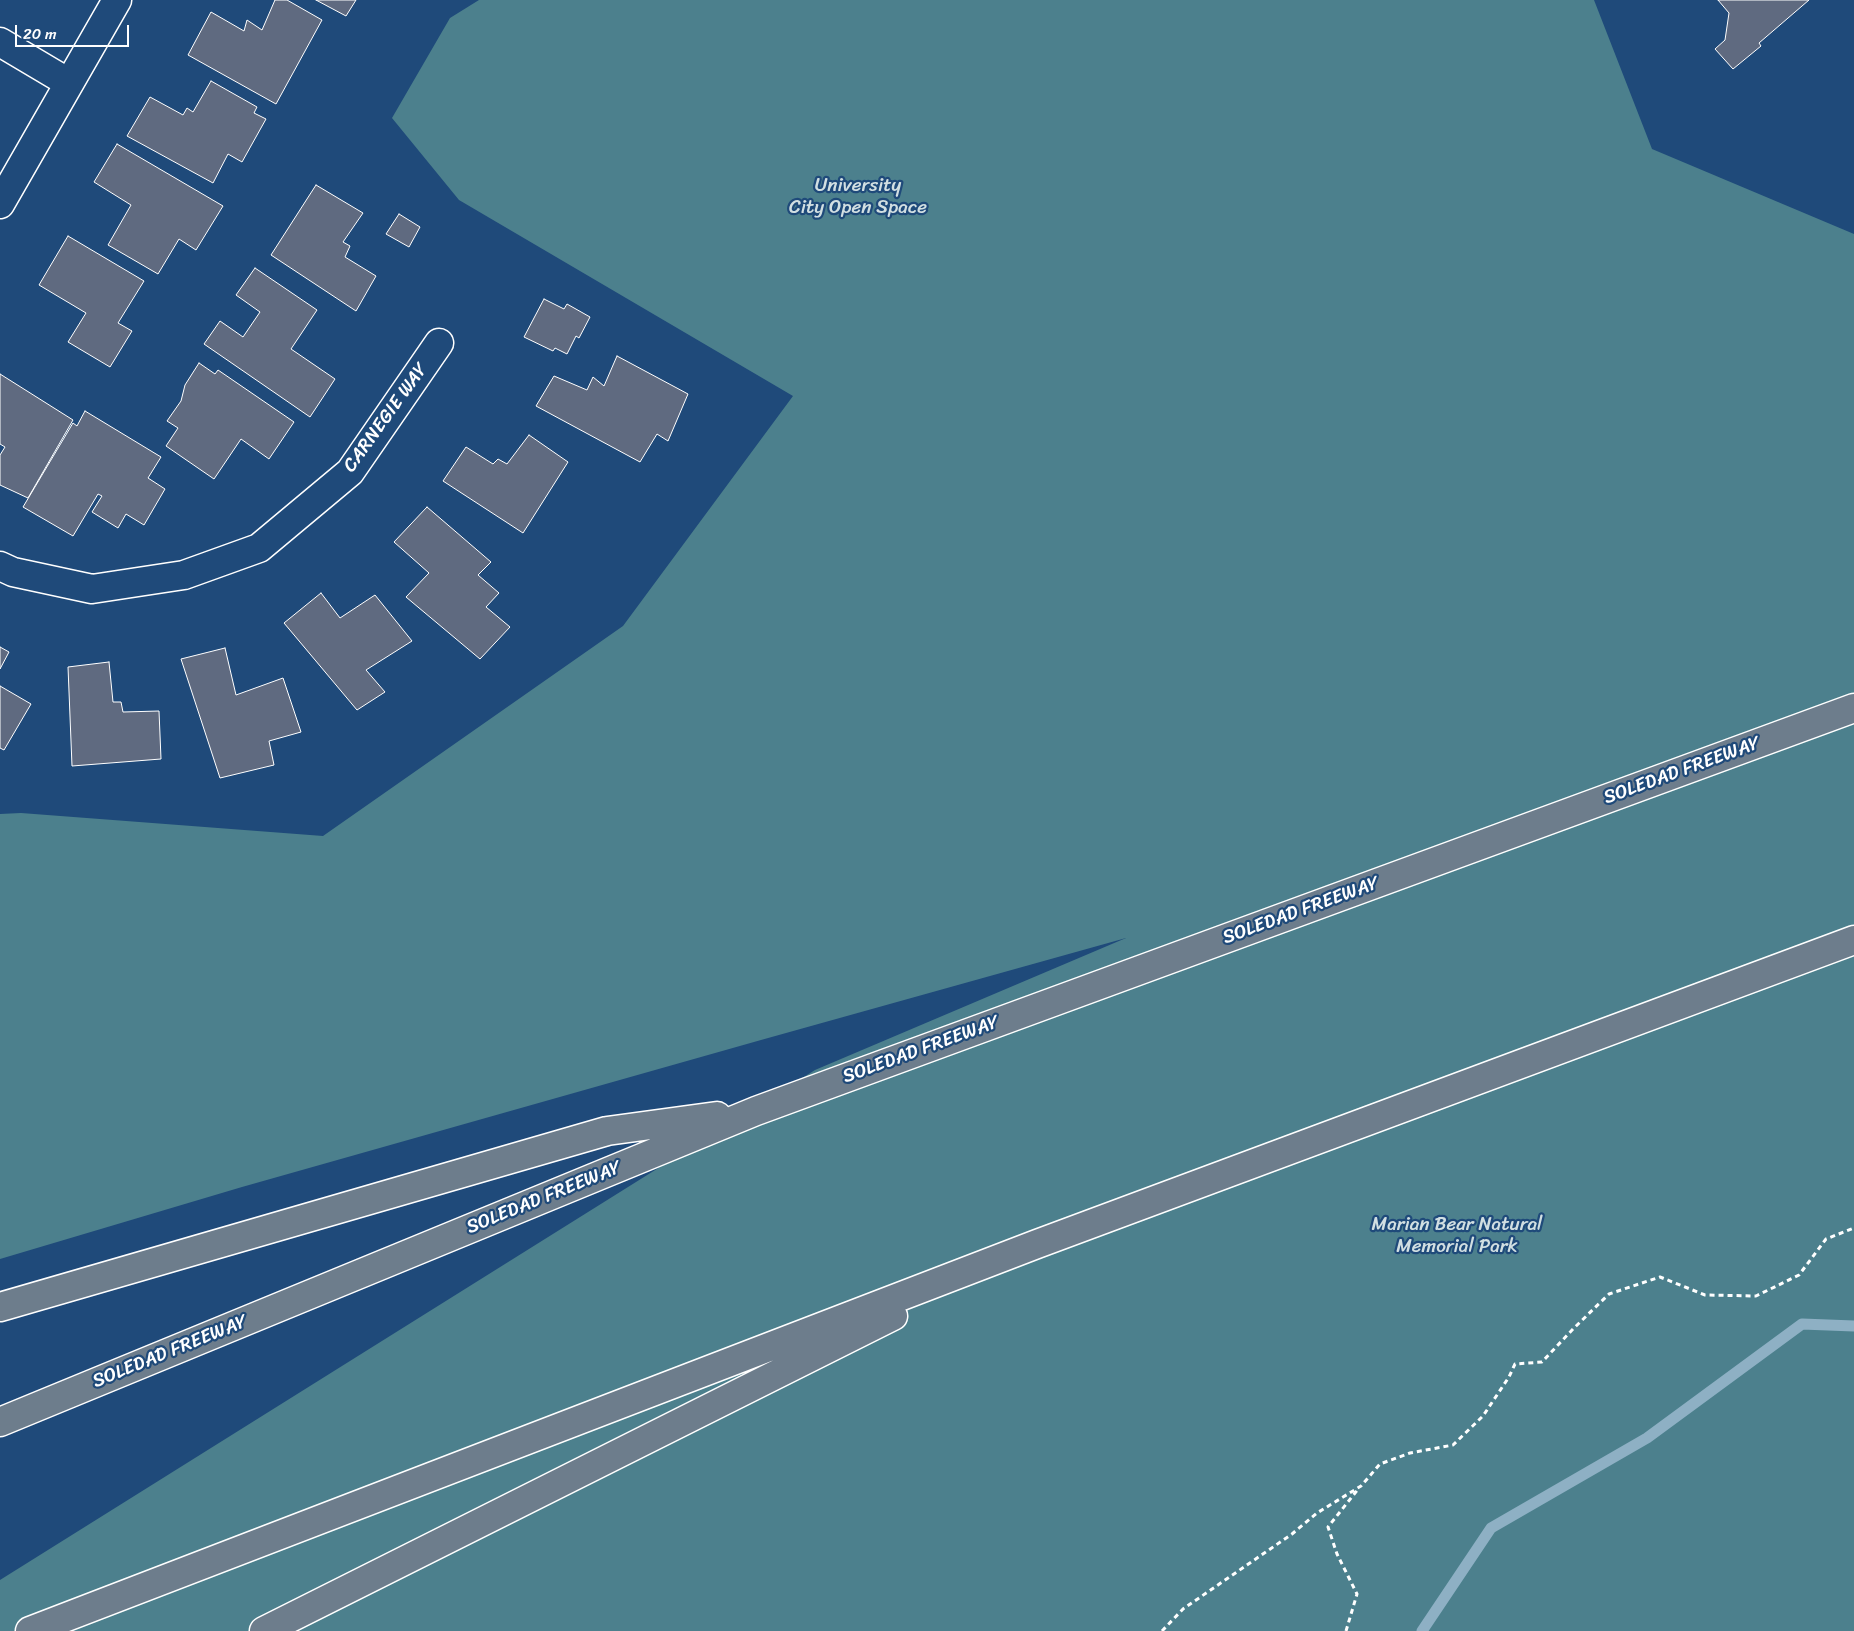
<!DOCTYPE html>
<html>
<head>
<meta charset="utf-8">
<style>
	body { margin:0 }
	#map { position:relative; width:1854px; height:1631px; overflow:hidden; background:#1f4a7a; font-family:Sriracha,sans-serif }
	canvas { display:block }
	.scale { position:absolute; left:15px; top:25px; width:114px; height:22px; box-sizing:border-box; border:2px solid #fff; border-top:0; padding-left:6px; font-size:15px; line-height:18px; white-space:nowrap; color:#fff; -webkit-text-stroke:4px #1f4a7a; paint-order:stroke }
</style>
</head>
<body>
<div id="map">
<canvas width="1854" height="1631"></canvas>
<div class="scale">20 m</div>
</div>
<script>
const context = document.querySelector('canvas').getContext('2d');
context.lineJoin = 'round';
function fill(path, color) {
  context.fillStyle = color;
  context.fill(path, 'evenodd');
}
function poly(rows) {
  const path = new Path2D();
  for (const r of rows) {
    path.moveTo(r[0], r[1]);
    for (let i = 2; i < r.length; i += 2) path.lineTo(r[i], r[i + 1]);
  }
  return path;
}
function trace(path, color, width, dash) {
  context.strokeStyle = color;
  context.lineWidth = width;
  context.lineCap = dash ? 'butt' : 'round';
  context.setLineDash(dash || []);
  context.stroke(path);
}
function label(font, color, halo, rows, align = 'center') {
  context.font = font + ' Sriracha,sans-serif';
  context.lineWidth = 4.5;
  context.setLineDash([]);
  context.textBaseline = 'middle';
  context.strokeStyle = halo;
  context.fillStyle = color;
  for (const [text, x, y, turn = 0] of rows) {
    context.save();
    context.translate(x, y);
    context.rotate((+turn || 0) * Math.PI / 180);
    context.textAlign = isNaN(turn) ? turn : align;
    if (halo) context.strokeText(text, 0, 0);
    context.fillText(text, 0, 0);
    context.restore();
  }
}
fill(poly([
	[479,0,1594,0,1652,149,1854,234,1854,1631,0,1631,0,1580,815,1070,1126,938,761,1040,242,1187,0,1259,0,814,21,813,323,836,623,626,793,396,459,200,392,118,450,18]
]), '#4c808d');
trace(poly([
	[1422,1631,1491,1528,1647,1438,1802,1324,1854,1326]
]), '#8eb0c4', 11);
const building = poly([
	[275,0,287,0,322,20,276,104,188,55,211,12,244,31,247,20,262,30,275,0],
	[316,0,356,0,346,16,316,0],
	[1718,0,1809,0,1759,43,1761,46,1733,69,1715,49,1725,40,1729,13,1718,0],
	[211,81,257,107,254,113,266,119,242,162,228,154,213,183,127,136,150,97,183,115,187,108,193,112,211,81],
	[117,144,223,206,196,250,179,239,158,274,108,245,131,205,94,182,117,144],
	[316,185,363,213,343,242,350,246,345,257,376,276,356,311,271,255,316,185],
	[399,214,420,227,409,247,386,234,399,214],
	[68,236,144,281,118,323,132,331,110,367,68,342,86,313,39,285,68,236],
	[255,268,317,310,291,349,335,379,310,417,204,344,220,321,243,337,260,312,236,295,255,268],
	[544,299,564,309,567,304,590,317,579,338,576,336,567,354,555,348,553,351,524,337,544,299],
	[617,356,688,394,668,441,657,434,640,462,536,406,554,376,587,390,593,377,604,386,617,356],
	[199,363,215,374,218,370,294,422,269,459,241,439,214,479,166,446,178,428,167,421,181,401,185,385,199,363],
	[0,374,73,420,28,498,0,485,0,455,5,447,0,444,0,374],
	[85,411,161,457,148,478,165,489,144,525,126,514,118,528,92,512,102,496,98,494,73,536,23,507,73,423,77,426,85,411],
	[529,435,568,462,523,533,443,481,466,447,493,464,498,459,507,464,529,435],
	[427,507,491,562,478,575,499,593,486,607,510,627,480,659,406,597,429,573,394,542,427,507],
	[321,593,340,618,375,595,412,641,366,670,385,692,357,710,284,623,321,593],
	[0,647,9,652,0,669,0,647],
	[225,648,236,695,283,678,301,732,269,741,274,765,220,778,181,659,225,648],
	[109,662,113,702,121,702,123,712,159,711,161,759,72,766,68,667,109,662],
	[0,686,31,704,4,750,0,748,0,686]
]);
fill(building, '#5f6a80');
trace(building, '#fff', 1);
const minor = poly([
	[0,42,69,83],
	[0,204,117,0],
	[0,566,13,572,92,589,184,575,259,548,350,472,439,343]
]);
const motorway = poly([
	[0,1307,607,1131,717,1116],
	[0,1422,756,1111,1854,708],
	[30,1631,1037,1244,1854,940],
	[264,1631,893,1316]
]);
trace(minor, '#fff', 31);
trace(motorway, '#fff', 31);
trace(poly([
	[1162,1631,1183,1609,1292,1534,1317,1513,1361,1486,1380,1464,1410,1453,1453,1445,1483,1416,1509,1377,1515,1364,1542,1362,1573,1329,1609,1294,1660,1277,1705,1295,1756,1296,1799,1275,1826,1239,1854,1228],
	[1346,1631,1357,1594,1337,1554,1328,1527,1359,1488]
]), '#fff', 3, [5, 4]);
trace(minor, '#1f4a7a', 28);
trace(motorway, '#6d7d8c', 28);
label('19px', '#d2dfe2', '#1f4a7a', [
	["University",858,186],
	["City Open Space",858,208],
	["Marian Bear Natural",1457,1225],
	["Memorial Park",1457,1247]
]);
label('19px', '#fff', '#1f4a7a', [
	["CARNEGIE WAY",386,418,-54],
	["SOLEDAD FREEWAY",1682,771,-20],
	["SOLEDAD FREEWAY",1301,911,-20],
	["SOLEDAD FREEWAY",921,1050,-20],
	["SOLEDAD FREEWAY",544,1198,-22],
	["SOLEDAD FREEWAY",170,1352,-22]
]);
</script>
</body>
</html>
